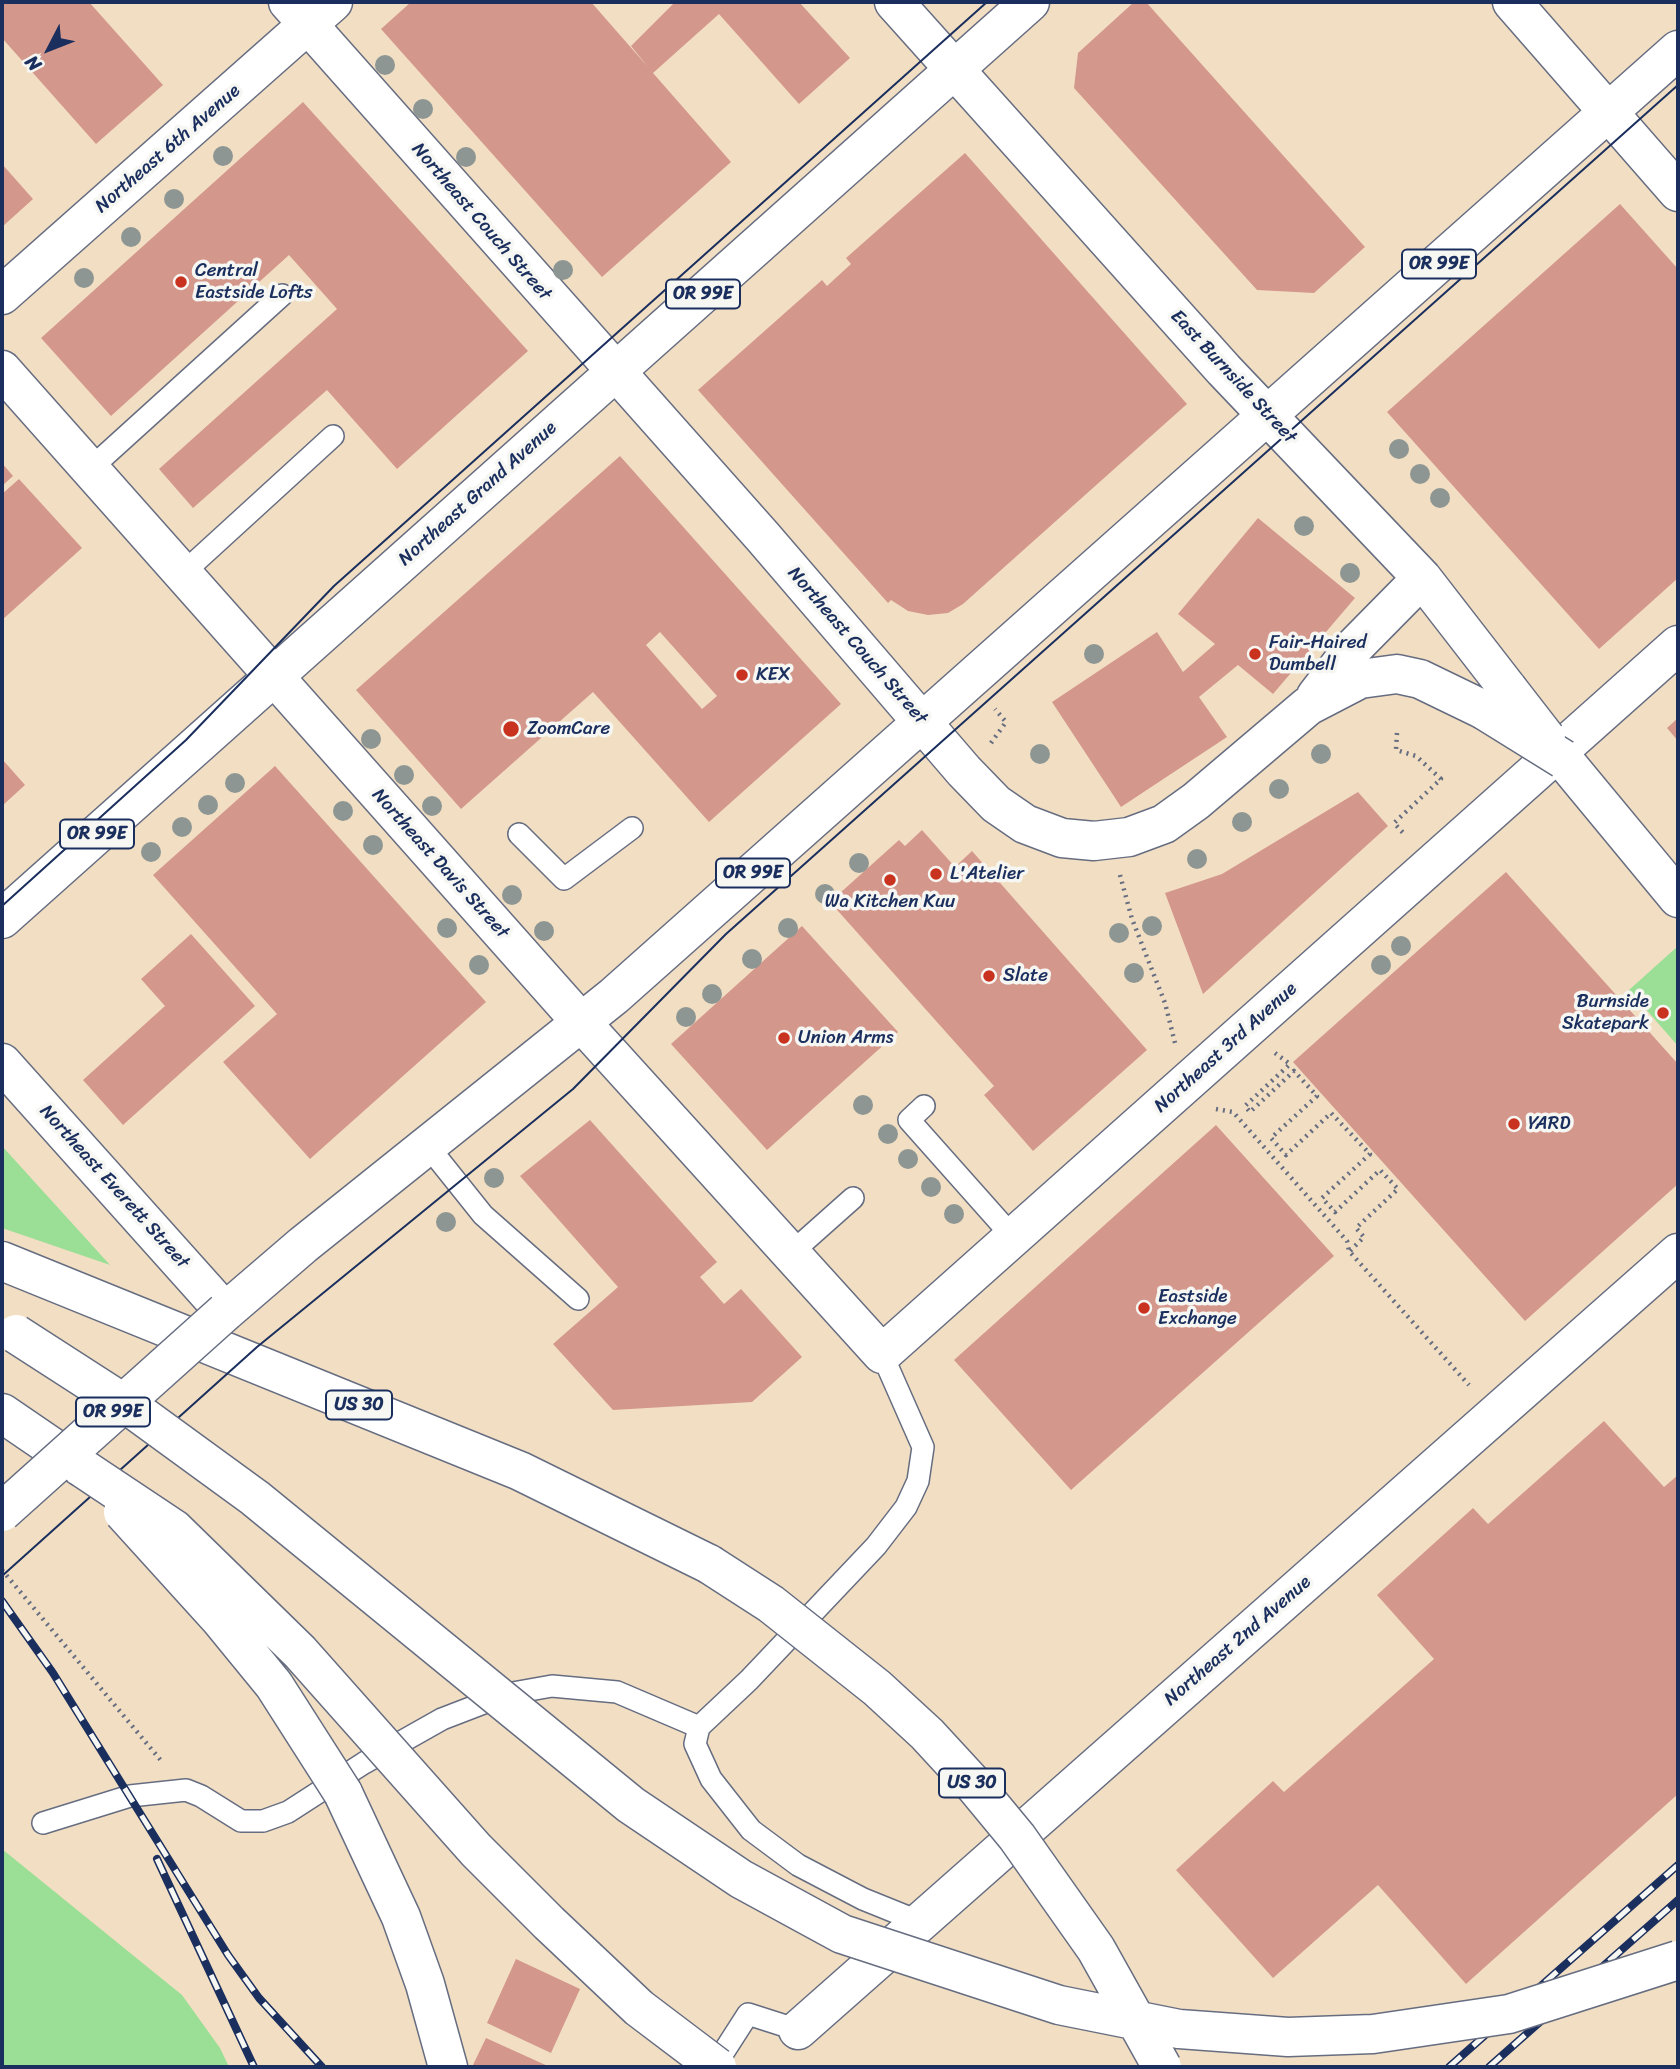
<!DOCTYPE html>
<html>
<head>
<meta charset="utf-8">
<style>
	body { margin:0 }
	#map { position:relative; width:1680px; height:2069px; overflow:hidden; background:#f2dfc3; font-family:Sriracha,sans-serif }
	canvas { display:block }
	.frame { position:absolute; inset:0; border:4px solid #1b2f5e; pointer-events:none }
	.north { position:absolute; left:14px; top:14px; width:70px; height:70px; -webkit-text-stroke:5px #f6f6f2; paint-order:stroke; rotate:228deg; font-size:19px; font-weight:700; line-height:28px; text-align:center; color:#1b2f5e }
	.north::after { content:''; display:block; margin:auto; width:24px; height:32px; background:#1b2f5e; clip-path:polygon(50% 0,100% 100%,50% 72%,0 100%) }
</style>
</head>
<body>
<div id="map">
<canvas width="1680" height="2069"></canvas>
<div class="frame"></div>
<div class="north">N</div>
</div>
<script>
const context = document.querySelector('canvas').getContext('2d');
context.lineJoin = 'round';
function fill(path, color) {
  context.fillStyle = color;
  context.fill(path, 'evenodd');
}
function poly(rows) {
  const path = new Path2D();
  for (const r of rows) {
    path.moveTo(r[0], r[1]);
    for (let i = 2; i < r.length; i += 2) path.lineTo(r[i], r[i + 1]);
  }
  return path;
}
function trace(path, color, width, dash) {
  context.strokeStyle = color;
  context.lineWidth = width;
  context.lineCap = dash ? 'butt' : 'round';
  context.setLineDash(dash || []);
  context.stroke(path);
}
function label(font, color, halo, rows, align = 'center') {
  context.font = font + ' Sriracha,sans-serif';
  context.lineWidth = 7;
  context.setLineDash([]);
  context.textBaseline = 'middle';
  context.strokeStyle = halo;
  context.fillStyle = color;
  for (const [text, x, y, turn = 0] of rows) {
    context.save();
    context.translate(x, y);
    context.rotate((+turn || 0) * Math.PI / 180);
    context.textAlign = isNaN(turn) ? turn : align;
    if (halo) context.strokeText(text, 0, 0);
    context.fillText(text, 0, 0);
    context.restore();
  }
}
fill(poly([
	[1678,946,1678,1046,1629,990],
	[2,1146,110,1265,2,1228],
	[2,1849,182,1995,220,2048,229,2067,2,2067]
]), '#9bde95');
fill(poly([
	[2,2,89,2,163,85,96,144,2,38],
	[411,2,591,2,648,67,631,46,675,2,799,2,850,58,799,104,719,14,653,73,731,162,602,277,381,29],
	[1134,2,1146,2,1365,247,1314,293,1257,290,1074,88,1078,53],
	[303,102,528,351,397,469,327,390,193,508,159,469,337,309,289,255,111,416,41,338],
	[965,153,1187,404,963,604,948,613,928,615,908,611,891,600,888,603,698,390,822,280,827,286,851,264,846,258],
	[2,164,33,199,2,227],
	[1620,204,1678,269,1678,578,1599,649,1387,412],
	[620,456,841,704,709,822,593,692,461,809,356,690],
	[660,632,717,696,702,709,646,645],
	[2,463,13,476,2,486],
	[19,479,82,548,2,620,2,494],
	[1258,518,1355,598,1273,694,1238,665,1199,697,1227,737,1121,807,1052,702,1157,632,1183,672,1215,644,1178,614],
	[1678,718,1678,741,1667,728],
	[2,759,25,785,2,806],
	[275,766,486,1002,310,1159,223,1062,277,1014,153,875],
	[1358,792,1388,826,1203,994,1165,893,1222,874],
	[922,830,955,867,972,851,1147,1050,1033,1151,984,1095,994,1086,830,902,899,840,905,846],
	[1506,872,1678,1064,1678,1184,1525,1321,1293,1062],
	[802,926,898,1032,767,1150,671,1044],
	[191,934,255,1006,123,1125,83,1080,165,1006,141,979],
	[590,1120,717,1262,700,1277,724,1304,741,1289,802,1357,752,1402,613,1410,553,1344,618,1287,520,1176],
	[1216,1125,1334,1256,1071,1490,954,1360],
	[1604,1421,1664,1487,1678,1475,1678,1794,1466,1984,1378,1885,1273,1978,1176,1870,1273,1781,1284,1792,1434,1659,1377,1595,1473,1508,1488,1524],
	[516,1959,580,1989,551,2053,487,2023],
	[486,2038,550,2067,472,2067]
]), '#d4978c');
const service = poly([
	[90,469,282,295],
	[182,574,333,436],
	[519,834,564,879,632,828],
	[924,1106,909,1120,1013,1237],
	[427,1145,483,1215,578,1299],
	[790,1254,853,1198],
	[882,1354,923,1447,918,1481,906,1507,876,1546,749,1680,699,1727,695,1744,711,1779,751,1830,798,1865,863,1899,920,1922],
	[43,1823,130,1796,186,1790,201,1796,241,1821,263,1821,288,1812,364,1763,442,1719,507,1694,552,1686,617,1692,699,1727],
	[714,2067,748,2014,798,2030]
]);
const minor = poly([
	[1512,2,1678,192],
	[2,295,333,2],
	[2,370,581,1022,882,1354,1678,645],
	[798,2030,1678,1253]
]);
const primary = poly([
	[288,2,763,537,964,771,996,804,1025,824,1062,838,1094,841,1129,837,1164,824,1196,801,1308,706,1360,679,1397,674,1420,679,1484,710],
	[894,2,1224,370,1422,578,1508,689],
	[1316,696,1353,648,1422,578],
	[1563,759,1678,898],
	[2,1063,225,1312,303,1245,614,996,1678,50]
]);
const trunk = poly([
	[2,919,1030,2]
]);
const motorway = poly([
	[2,1261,520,1471,709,1564],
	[2,1413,81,1467],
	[343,1793,401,1917,425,1984,448,2067]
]);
trace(service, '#666d81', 24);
trace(minor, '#666d81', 41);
trace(primary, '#666d81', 41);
trace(trunk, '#666d81', 41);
trace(motorway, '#666d81', 41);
trace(poly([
	[1397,733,1396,750,1416,756,1441,779,1394,823,1406,836],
	[991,743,1006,722,995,709],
	[1120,875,1132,919,1165,1003,1175,1043],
	[1275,1053,1290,1064,1245,1106,1250,1112,1294,1071,1317,1096,1271,1138,1286,1155,1331,1113,1370,1154,1322,1198,1335,1212,1380,1170,1398,1189,1356,1228,1364,1237,1350,1251],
	[1216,1109,1233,1112,1347,1241,1349,1251,1469,1385],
	[2,1570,163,1763]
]), '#666d81', 4.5, [2, 5]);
trace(service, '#fff', 21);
trace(minor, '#fff', 38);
trace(primary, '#fff', 38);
trace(trunk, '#fff', 38);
trace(motorway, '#fff', 38);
trace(poly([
	[2,906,186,740,334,586,987,2],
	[2,1576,257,1347,573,1089,726,934,1678,85]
]), '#1b2f5e', 2);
const rail = poly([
	[2,1601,53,1673,228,1955,259,1998,322,2067],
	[157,1859,254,2067],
	[1449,2067,1678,1865],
	[1489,2067,1678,1900]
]);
trace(rail, '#1b2f5e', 8);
trace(rail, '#f6f6f2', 5, [16]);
const primaryBridge = poly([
	[1508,689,1546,738],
	[1484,710,1563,759],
	[2,1512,225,1312]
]);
const motorwayBridge = poly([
	[16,1334,137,1412,255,1498,631,1805,741,1879,842,1934,1059,2005,1179,2029,1288,2037,1373,2034,1509,2014,1678,1960],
	[81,1467,174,1529,300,1652,476,1850,549,1923,639,2008,717,2067],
	[123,1512,220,1619,274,1685,343,1793],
	[709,1564,771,1604,877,1688,927,1734,974,1785,1017,1837,1096,1949,1162,2067]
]);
trace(primaryBridge, '#666d81', 41, []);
trace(motorwayBridge, '#666d81', 41, []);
trace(primaryBridge, '#fff', 38);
trace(motorwayBridge, '#fff', 38);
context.fillStyle = '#8d9693';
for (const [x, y] of [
	[385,65],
	[423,109],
	[223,156],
	[466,157],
	[174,199],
	[131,237],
	[563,270],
	[84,278],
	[1399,449],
	[1420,474],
	[1440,498],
	[1304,526],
	[1350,573],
	[1094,654],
	[371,739],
	[1040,754],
	[1321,754],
	[404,775],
	[235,783],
	[1279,789],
	[208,805],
	[432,806],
	[343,811],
	[1242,822],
	[182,827],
	[373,845],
	[151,852],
	[1197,859],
	[859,863],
	[825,894],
	[512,895],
	[1152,926],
	[447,928],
	[788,928],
	[544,931],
	[1119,933],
	[1401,946],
	[752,959],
	[479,965],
	[1381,965],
	[1134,973],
	[712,994],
	[686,1017],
	[863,1105],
	[888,1134],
	[908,1159],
	[494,1178],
	[931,1187],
	[954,1214],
	[446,1222]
]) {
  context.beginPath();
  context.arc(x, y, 10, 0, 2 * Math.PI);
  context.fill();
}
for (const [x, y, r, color] of [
	[181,282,7,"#c8321e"],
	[1255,654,7,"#c8321e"],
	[742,675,7,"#c8321e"],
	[511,729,9,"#c8321e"],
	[936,874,7,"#c8321e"],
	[890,880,7,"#c8321e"],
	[989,976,7,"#c8321e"],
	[1663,1013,7,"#c8321e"],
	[784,1038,7,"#c8321e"],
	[1514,1124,7,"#c8321e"],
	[1144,1308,7,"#c8321e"]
]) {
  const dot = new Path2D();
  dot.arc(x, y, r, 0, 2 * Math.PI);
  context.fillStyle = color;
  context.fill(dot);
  trace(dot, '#f6f6f2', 2.5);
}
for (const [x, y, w] of [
	[1439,264,74],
	[703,294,74],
	[97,834,74],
	[753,873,74],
	[359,1405,66],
	[113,1412,74],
	[972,1783,66]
]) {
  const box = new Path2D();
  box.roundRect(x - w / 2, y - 14.5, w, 29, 5);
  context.fillStyle = '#f6f6f2';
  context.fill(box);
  trace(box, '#1b2f5e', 2);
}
label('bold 18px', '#1b2f5e', null, [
	["OR 99E",1439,264],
	["OR 99E",703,294],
	["OR 99E",97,834],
	["OR 99E",753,873],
	["US 30",359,1405],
	["OR 99E",113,1412],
	["US 30",972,1783]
]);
label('19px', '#1b2f5e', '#f6f6f2', [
	["Northeast 6th Avenue",168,149,-41],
	["Northeast Couch Street",481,222,49],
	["East Burnside Street",1233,377,47],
	["Northeast Grand Avenue",478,494,-42],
	["Northeast Couch Street",857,646,49],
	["Northeast Davis Street",440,864,48],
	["Northeast 3rd Avenue",1226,1048,-42],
	["Northeast Everett Street",114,1187,48],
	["Northeast 2nd Avenue",1238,1641,-41]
]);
label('19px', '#1b2f5e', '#f6f6f2', [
	["Central",195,271],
	["Eastside Lofts",195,293],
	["Fair-Haired",1269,643],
	["Dumbell",1269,665],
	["KEX",756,675],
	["ZoomCare",527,729],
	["L'Atelier",950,874],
	["Wa Kitchen Kuu",890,902,"center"],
	["Slate",1003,976],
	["Burnside",1649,1002,"right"],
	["Skatepark",1649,1024,"right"],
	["Union Arms",798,1038],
	["YARD",1528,1124],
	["Eastside",1158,1297],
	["Exchange",1158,1319]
], 'left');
</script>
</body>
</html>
